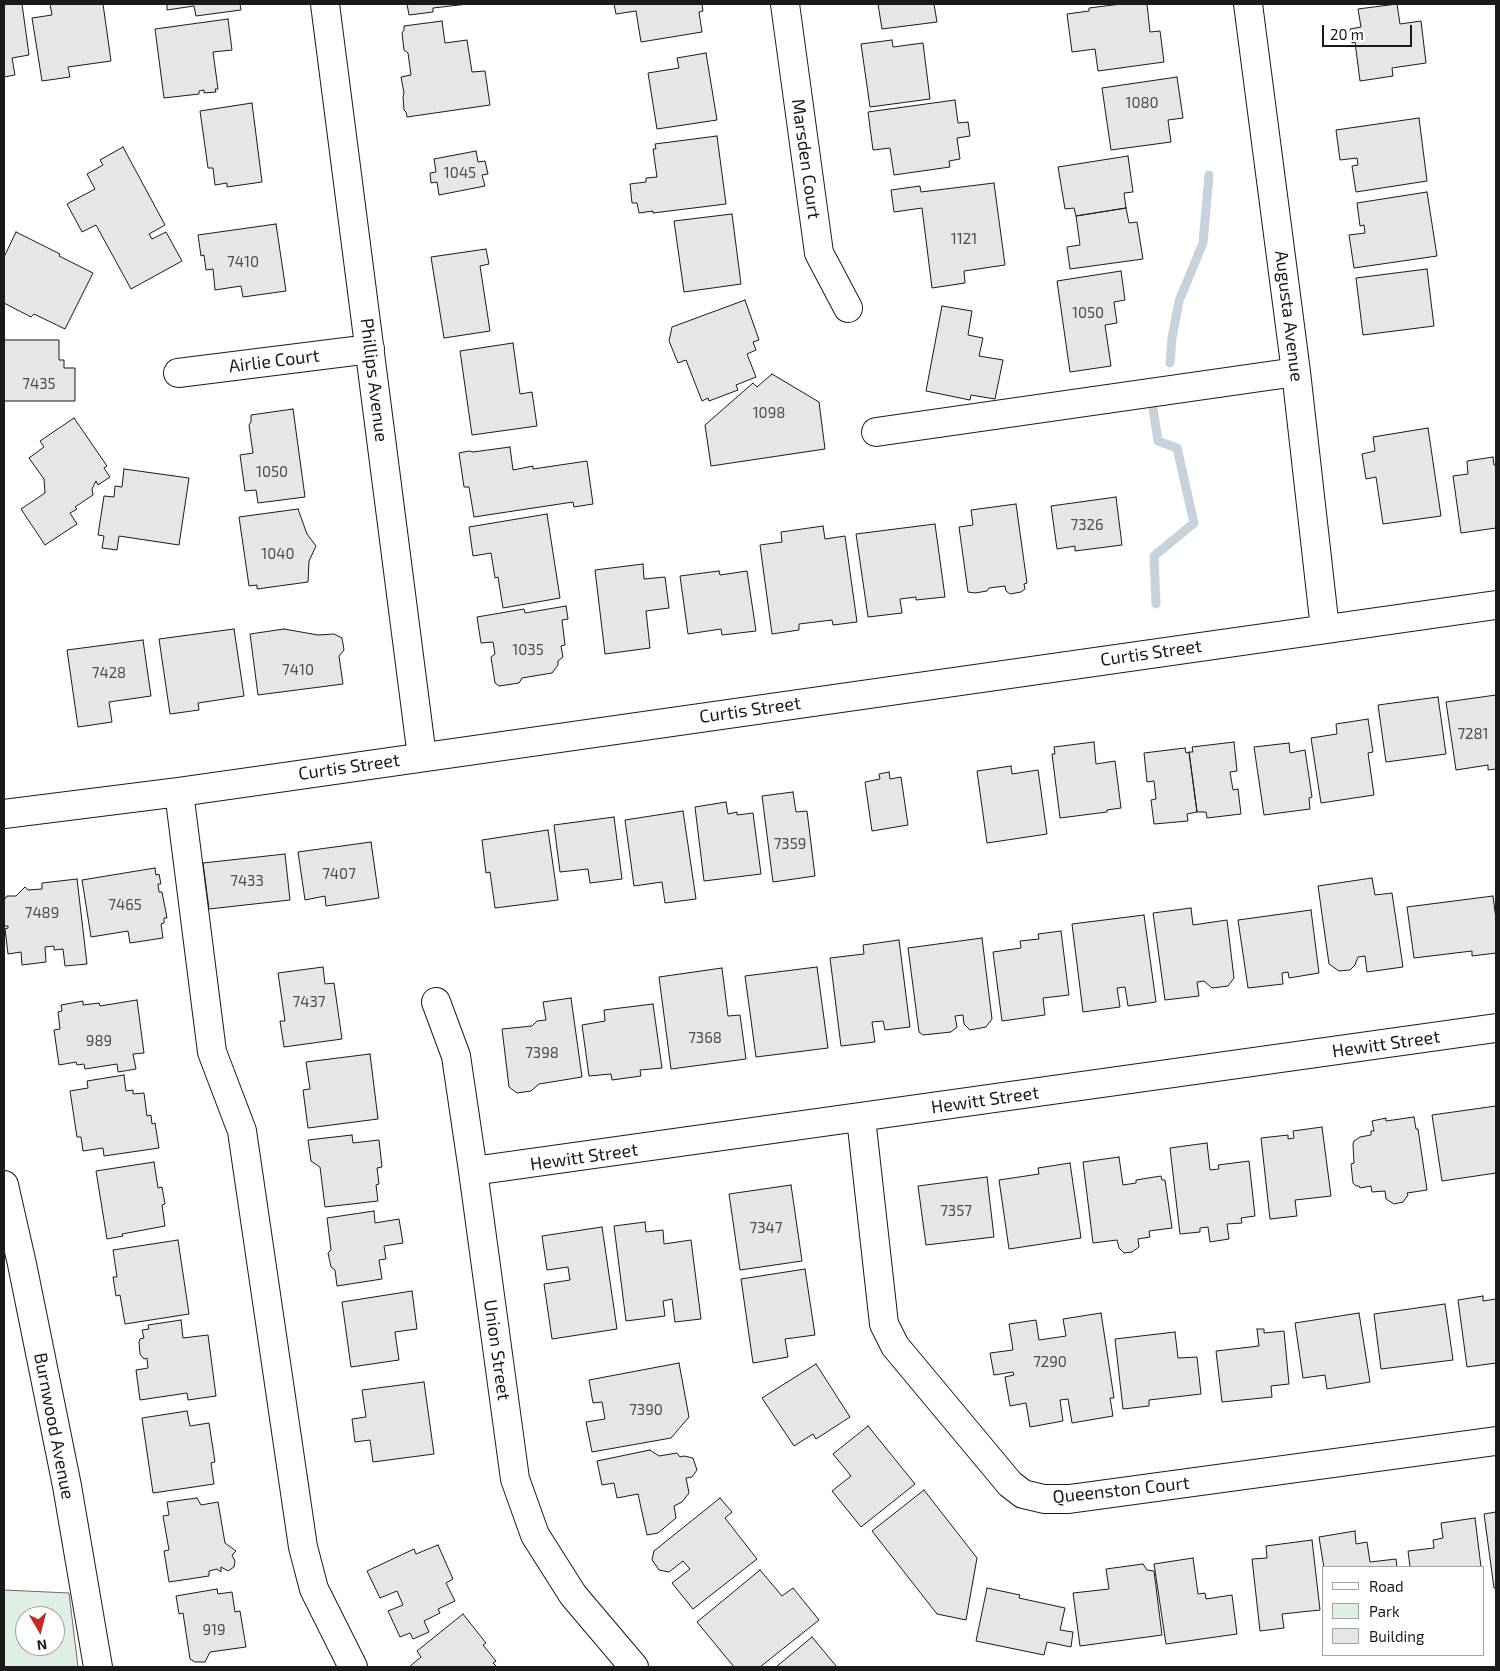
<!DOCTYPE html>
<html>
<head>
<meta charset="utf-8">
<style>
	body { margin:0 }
	#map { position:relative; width:1500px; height:1671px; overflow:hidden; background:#fff; font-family:"Exo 2",sans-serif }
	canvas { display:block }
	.frame { position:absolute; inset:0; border:5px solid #1a1a1a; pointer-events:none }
	.legend { position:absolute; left:1322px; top:1566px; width:162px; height:90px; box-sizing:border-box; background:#fff; border:1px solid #a3a3a3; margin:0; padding:6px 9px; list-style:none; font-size:15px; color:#1a1a1a }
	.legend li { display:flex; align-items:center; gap:10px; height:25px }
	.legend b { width:25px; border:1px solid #a3a3a3 }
	.north { position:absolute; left:15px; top:1606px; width:50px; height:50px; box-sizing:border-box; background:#fff; border:1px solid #a3a3a3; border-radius:50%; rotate:172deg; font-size:14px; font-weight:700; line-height:20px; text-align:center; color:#1a1a1a }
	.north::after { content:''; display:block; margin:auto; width:18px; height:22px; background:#c62828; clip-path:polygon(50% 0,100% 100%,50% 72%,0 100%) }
	.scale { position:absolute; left:1322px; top:25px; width:90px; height:22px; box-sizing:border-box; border:2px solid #1a1a1a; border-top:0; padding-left:6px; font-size:15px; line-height:18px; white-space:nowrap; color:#1a1a1a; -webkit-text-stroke:4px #fff; paint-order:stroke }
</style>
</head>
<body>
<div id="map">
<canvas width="1500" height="1671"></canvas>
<div class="frame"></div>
<ul class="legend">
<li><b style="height:6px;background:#fff"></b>Road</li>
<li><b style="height:14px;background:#e0efe3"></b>Park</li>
<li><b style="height:14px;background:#e6e6e6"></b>Building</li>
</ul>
<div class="north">N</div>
<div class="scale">20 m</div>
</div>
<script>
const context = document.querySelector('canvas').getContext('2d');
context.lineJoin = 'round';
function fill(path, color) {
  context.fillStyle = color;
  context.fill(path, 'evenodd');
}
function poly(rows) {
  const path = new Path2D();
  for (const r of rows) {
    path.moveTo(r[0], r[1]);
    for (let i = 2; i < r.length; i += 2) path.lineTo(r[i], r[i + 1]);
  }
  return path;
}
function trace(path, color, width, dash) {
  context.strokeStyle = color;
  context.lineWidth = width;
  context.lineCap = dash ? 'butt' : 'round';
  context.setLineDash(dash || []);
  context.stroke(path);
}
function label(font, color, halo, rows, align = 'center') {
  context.font = font + ' "Exo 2",sans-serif';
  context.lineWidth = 4;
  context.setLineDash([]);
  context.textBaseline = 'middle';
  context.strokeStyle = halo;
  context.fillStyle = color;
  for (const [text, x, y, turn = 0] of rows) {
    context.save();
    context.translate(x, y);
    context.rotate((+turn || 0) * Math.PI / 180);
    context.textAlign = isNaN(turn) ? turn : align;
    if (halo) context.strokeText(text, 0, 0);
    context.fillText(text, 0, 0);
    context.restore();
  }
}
const green = poly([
	[4,1590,69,1593,78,1667,4,1667,4,1590],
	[25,1616,55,1616,55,1646,25,1646,25,1616]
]);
fill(green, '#e0efe3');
trace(green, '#6a6a6a', 1);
trace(poly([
	[1170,363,1172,338,1179,301,1203,243,1209,175],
	[1153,408,1158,441,1177,448,1194,523,1154,556,1156,604]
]), '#c6d2dc', 9);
const building = poly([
	[4,4,22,4,29,55,12,58,15,75,4,77,4,4],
	[50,4,103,4,111,61,68,67,70,77,42,81,32,18,52,15,50,4],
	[167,4,240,4,241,10,196,16,194,6,167,10,167,4],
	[407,4,468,4,433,8,433,12,409,15,407,4],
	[614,4,702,4,703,11,699,12,702,32,641,42,636,11,616,14,614,4],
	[878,4,934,4,937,22,882,29,878,4],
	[1121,4,1147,4,1150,32,1160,31,1164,62,1098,71,1095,49,1072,52,1067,14,1089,11,1089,8,1121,4],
	[1397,4,1400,24,1421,21,1426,63,1392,68,1393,76,1360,81,1355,42,1352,43,1350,29,1361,27,1358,9,1397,4],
	[228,19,232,50,213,52,218,89,215,89,216,92,204,93,204,90,199,91,199,94,164,98,155,29,228,19],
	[442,21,445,43,467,40,472,72,485,71,490,105,407,117,406,112,404,110,403,97,404,93,401,77,411,75,408,53,404,50,402,33,404,30,404,26,442,21],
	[892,40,893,47,923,43,930,99,870,107,861,44,892,40],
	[706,53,717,120,657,129,648,73,679,68,677,58,706,53],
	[1177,77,1183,118,1168,120,1171,142,1111,150,1102,88,1177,77],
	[955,100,958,123,968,122,970,136,957,138,960,159,949,161,950,167,894,175,890,148,873,150,868,112,955,100],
	[252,103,262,182,227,187,227,183,215,185,213,168,208,168,200,111,252,103],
	[1419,118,1427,181,1356,192,1352,166,1358,165,1357,158,1340,160,1336,130,1419,118],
	[717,136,726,204,653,213,653,211,639,213,637,203,632,203,630,184,646,182,646,178,657,177,653,149,656,149,655,144,717,136],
	[123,147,165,225,149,234,152,239,166,232,182,261,131,289,96,225,82,232,67,204,95,189,87,174,103,165,100,160,123,147],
	[476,151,478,162,485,161,488,174,482,175,485,186,439,195,437,182,431,183,430,173,436,172,434,159,476,151],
	[1128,156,1133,192,1124,193,1126,208,1076,216,1074,208,1065,209,1058,167,1128,156],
	[994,183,1005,265,964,271,965,283,932,288,922,208,894,212,891,190,920,186,921,192,994,183],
	[1427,192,1437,256,1354,268,1349,235,1365,233,1364,225,1360,226,1357,203,1427,192],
	[1126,208,1129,223,1137,222,1143,259,1070,269,1067,247,1080,245,1076,216,1126,208],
	[732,214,741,284,684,292,674,221,732,214],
	[276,224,286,291,243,297,241,286,215,290,213,269,206,270,204,255,201,256,198,235,276,224],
	[16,232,60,254,59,256,93,273,65,329,34,314,31,317,4,303,4,257,16,232],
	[486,249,489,264,480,266,490,331,444,338,431,257,486,249],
	[1427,269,1434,326,1363,335,1356,278,1427,269],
	[1121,271,1125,300,1114,302,1117,323,1105,325,1111,366,1070,372,1057,281,1121,271],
	[745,300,759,340,753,342,756,350,747,354,756,377,736,385,738,390,709,401,708,398,702,401,686,360,678,363,669,341,672,327,745,300],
	[942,306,972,311,968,335,983,338,979,356,1003,360,995,399,971,395,970,400,926,391,942,306],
	[4,340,59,340,59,360,64,360,64,368,75,368,75,401,4,401,4,340],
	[513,343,520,394,532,392,537,426,472,435,460,351,513,343],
	[772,374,819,402,825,449,711,466,705,425,753,383,757,387,772,374],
	[293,409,305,497,258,503,256,490,245,491,240,455,253,453,249,425,251,422,251,415,293,409],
	[74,418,107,466,104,468,110,477,98,485,96,481,92,489,93,495,75,507,77,509,70,513,77,524,45,545,21,509,45,493,44,479,29,458,44,447,40,441,74,418],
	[1428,428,1441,516,1383,524,1376,477,1366,479,1362,454,1375,451,1373,437,1428,428],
	[510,447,513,470,533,466,533,469,587,461,593,504,574,507,573,502,474,517,469,487,464,487,459,453,469,451,473,452,510,447],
	[1493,457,1494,465,1496,465,1496,528,1461,533,1453,476,1468,474,1467,461,1493,457],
	[124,469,189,478,179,545,119,536,117,550,102,548,104,536,98,535,104,496,114,497,115,486,122,487,124,469],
	[1116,497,1122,545,1075,551,1075,546,1057,549,1051,506,1116,497],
	[1016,504,1027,583,1024,584,1025,589,1021,592,1010,594,1006,591,1005,586,989,588,987,591,975,593,968,592,959,527,973,525,971,510,1016,504],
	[298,509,307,534,316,546,309,561,308,582,257,589,257,585,249,586,239,517,298,509],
	[547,514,560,598,503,608,498,577,495,578,491,553,473,556,469,527,547,514],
	[935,524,945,597,916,600,916,597,900,599,902,613,868,617,856,534,935,524],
	[823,526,825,539,845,536,857,622,833,625,832,620,799,624,799,630,772,634,760,545,782,542,781,532,823,526],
	[643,564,644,579,665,577,669,608,646,611,650,648,605,654,595,570,643,564],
	[719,571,720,575,747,571,756,631,722,635,721,629,688,634,680,576,719,571],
	[566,606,568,619,562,620,565,645,561,646,563,657,558,661,558,665,552,673,522,678,519,683,499,686,495,683,491,657,495,654,493,642,481,643,477,617,524,609,525,613,566,606],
	[234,629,244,696,198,703,199,710,170,714,159,639,234,629],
	[284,629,318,635,334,634,342,638,344,650,339,656,343,684,258,695,250,634,284,629],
	[143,640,151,696,109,702,112,722,78,727,67,650,143,640],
	[1496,695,1496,769,1488,770,1488,765,1456,770,1446,702,1496,695],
	[1438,697,1446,754,1386,762,1378,705,1438,697],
	[1368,719,1373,752,1368,753,1374,795,1321,803,1311,738,1337,734,1336,724,1368,719],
	[1094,742,1096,764,1115,761,1121,808,1107,810,1107,812,1060,818,1052,754,1055,754,1054,747,1094,742],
	[1234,742,1237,771,1230,772,1233,790,1238,789,1241,814,1207,818,1206,812,1197,812,1189,752,1193,752,1192,747,1234,742],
	[1289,743,1290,753,1305,750,1312,797,1309,798,1310,809,1264,815,1254,747,1289,743],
	[1185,748,1186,753,1189,752,1197,812,1187,814,1188,821,1154,824,1151,800,1156,799,1154,781,1147,782,1144,753,1185,748],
	[1011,766,1012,774,1038,770,1047,834,987,843,977,771,1011,766],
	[889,772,890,779,901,777,908,825,872,831,865,782,880,779,879,774,889,772],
	[793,792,796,812,807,811,815,876,773,882,762,796,793,792],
	[726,802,728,814,737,812,737,815,753,813,761,874,704,881,695,807,726,802],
	[683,811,696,899,665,903,662,882,634,886,625,820,683,811],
	[614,817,622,879,590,883,588,869,560,872,554,825,614,817],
	[548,830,558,900,495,908,490,872,486,873,482,840,548,830],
	[371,842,379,898,326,906,325,896,305,900,298,852,371,842],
	[285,854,290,900,209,909,203,863,285,854],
	[155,868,156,875,159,874,161,884,158,884,159,892,162,892,167,918,164,918,164,923,161,924,163,938,130,943,128,931,91,937,82,880,155,868],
	[1372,878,1375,895,1392,893,1403,967,1367,972,1365,956,1358,957,1355,965,1350,970,1339,971,1329,964,1318,886,1372,878],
	[77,879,87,964,65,966,63,949,54,950,54,946,45,947,46,962,22,965,21,952,8,954,5,929,8,928,8,926,4,926,4,900,7,896,16,896,25,887,28,890,42,889,42,883,77,879],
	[1493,896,1496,919,1496,953,1472,956,1472,951,1414,958,1407,907,1493,896],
	[1191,908,1193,925,1227,920,1234,978,1228,986,1212,988,1204,981,1197,982,1199,996,1165,1000,1153,913,1191,908],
	[1311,910,1319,973,1289,978,1288,972,1282,973,1283,984,1248,988,1238,920,1311,910],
	[1144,915,1156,1002,1128,1006,1125,987,1117,988,1120,1007,1083,1012,1072,924,1144,915],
	[1061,931,1069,995,1043,998,1045,1015,1002,1021,993,952,1021,948,1020,941,1039,939,1038,934,1061,931],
	[982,938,992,1019,986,1027,970,1030,964,1024,963,1015,955,1016,957,1027,951,1032,923,1035,919,1032,908,948,982,938],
	[899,940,910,1027,885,1030,883,1021,872,1022,875,1042,841,1046,830,958,864,954,863,945,899,940],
	[323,967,325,984,334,983,342,1039,284,1047,280,1021,285,1021,278,973,323,967],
	[817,967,828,1048,756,1057,745,976,817,967],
	[722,968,728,1016,740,1015,746,1059,671,1069,659,977,722,968],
	[571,998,582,1077,539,1084,531,1091,517,1093,509,1087,502,1029,532,1026,537,1021,546,1020,543,1002,571,998],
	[137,1000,144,1053,133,1054,136,1069,118,1072,117,1064,85,1069,84,1064,77,1065,76,1062,59,1065,54,1030,60,1029,58,1012,62,1011,61,1005,83,1001,83,1005,99,1003,100,1006,137,1000],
	[653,1004,662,1068,640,1070,641,1076,612,1080,611,1074,589,1076,582,1025,605,1021,604,1010,653,1004],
	[370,1054,378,1119,308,1128,303,1090,310,1089,306,1062,370,1054],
	[124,1075,126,1091,133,1090,133,1094,144,1093,147,1116,151,1115,152,1124,155,1123,159,1148,104,1156,103,1148,83,1151,81,1137,77,1137,70,1091,88,1088,87,1081,124,1075],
	[1496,1106,1496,1173,1442,1181,1432,1115,1496,1106],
	[1414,1117,1416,1129,1418,1129,1427,1190,1407,1193,1408,1195,1403,1202,1394,1204,1386,1199,1385,1191,1372,1192,1371,1186,1360,1188,1359,1186,1356,1186,1353,1183,1351,1164,1354,1163,1353,1144,1354,1141,1360,1137,1371,1135,1371,1131,1374,1131,1372,1121,1386,1118,1386,1121,1414,1117],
	[1322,1127,1331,1196,1295,1200,1297,1216,1270,1219,1261,1138,1288,1135,1288,1139,1294,1138,1293,1131,1322,1127],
	[352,1135,353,1143,379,1140,382,1167,377,1168,379,1184,376,1185,378,1201,325,1207,320,1167,311,1161,308,1140,352,1135],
	[1207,1143,1210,1170,1219,1169,1218,1165,1249,1161,1255,1216,1241,1218,1242,1223,1227,1224,1229,1239,1210,1242,1208,1227,1200,1228,1200,1232,1180,1234,1170,1148,1207,1143],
	[1119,1157,1123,1185,1136,1183,1136,1180,1161,1176,1162,1180,1165,1180,1172,1228,1149,1231,1150,1237,1138,1239,1139,1247,1132,1252,1124,1253,1119,1248,1117,1240,1093,1243,1083,1162,1119,1157],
	[154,1162,158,1188,162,1187,165,1204,162,1205,165,1226,122,1234,123,1236,107,1239,96,1171,154,1162],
	[1070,1163,1081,1238,1009,1249,999,1180,1039,1174,1038,1168,1070,1163],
	[987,1177,994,1237,926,1245,918,1186,987,1177],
	[791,1185,802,1261,740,1270,729,1194,791,1185],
	[374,1211,375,1223,399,1219,403,1243,384,1246,386,1259,379,1260,382,1279,337,1286,335,1270,331,1267,328,1253,331,1250,327,1218,374,1211],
	[645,1222,646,1232,663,1230,664,1244,691,1240,701,1319,675,1322,672,1299,663,1301,665,1316,626,1321,614,1226,645,1222],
	[602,1227,617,1329,552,1339,544,1284,570,1280,568,1267,547,1270,542,1236,602,1227],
	[178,1240,189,1314,125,1324,120,1295,116,1296,113,1277,117,1277,113,1250,178,1240],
	[805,1269,815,1335,785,1339,788,1357,753,1363,741,1279,805,1269],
	[412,1291,417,1329,395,1332,399,1360,351,1367,342,1302,412,1291],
	[1483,1296,1483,1301,1496,1299,1496,1363,1467,1367,1458,1300,1483,1296],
	[1445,1304,1453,1360,1381,1369,1374,1314,1445,1304],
	[1101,1313,1114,1398,1110,1398,1113,1416,1072,1423,1068,1399,1060,1400,1063,1421,1030,1427,1026,1403,1010,1406,1005,1377,1014,1375,1013,1372,994,1375,990,1353,1013,1350,1009,1324,1036,1320,1039,1340,1066,1336,1063,1319,1101,1313],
	[1359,1313,1370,1382,1327,1389,1325,1375,1303,1378,1295,1323,1359,1313],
	[181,1320,183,1338,208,1335,216,1396,188,1400,187,1393,140,1400,136,1370,148,1368,147,1358,144,1359,140,1354,139,1342,140,1339,144,1338,142,1330,149,1329,148,1325,181,1320],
	[1257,1329,1264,1329,1264,1333,1284,1331,1289,1384,1271,1386,1272,1397,1222,1402,1216,1351,1259,1346,1257,1329],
	[1175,1332,1178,1358,1197,1357,1201,1394,1149,1400,1149,1406,1123,1409,1115,1339,1175,1332],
	[679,1363,689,1417,671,1438,592,1452,586,1422,605,1419,602,1402,593,1403,589,1380,679,1363],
	[816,1364,850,1417,816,1439,813,1434,794,1446,762,1398,816,1364],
	[424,1382,434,1454,373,1462,370,1440,355,1442,352,1419,366,1417,362,1390,424,1382],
	[187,1411,190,1426,209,1423,215,1462,211,1463,214,1484,153,1493,142,1418,187,1411],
	[868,1426,915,1484,861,1527,832,1491,851,1476,833,1454,868,1426],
	[650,1450,659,1456,677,1453,680,1457,684,1456,693,1458,697,1470,692,1477,686,1478,689,1493,682,1502,674,1506,676,1518,658,1533,647,1535,638,1494,617,1498,614,1483,602,1485,597,1461,650,1450],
	[924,1490,977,1558,966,1620,937,1614,872,1531,924,1490],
	[197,1498,201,1505,218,1502,225,1543,236,1551,232,1555,235,1561,234,1567,228,1571,221,1567,221,1572,217,1569,209,1571,209,1576,169,1582,164,1551,169,1550,163,1516,169,1515,167,1502,197,1498],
	[720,1498,732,1512,725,1518,757,1559,693,1609,672,1583,690,1569,683,1561,669,1572,659,1570,652,1560,654,1551,720,1498],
	[1496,1512,1496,1588,1494,1588,1484,1514,1496,1512],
	[1475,1518,1481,1567,1410,1567,1408,1551,1434,1548,1433,1540,1443,1538,1441,1523,1475,1518],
	[1355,1531,1356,1544,1367,1542,1370,1562,1396,1559,1397,1567,1324,1568,1319,1537,1355,1531],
	[1312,1540,1320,1610,1282,1614,1284,1628,1260,1631,1252,1559,1267,1558,1266,1546,1312,1540],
	[438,1545,453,1579,446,1583,455,1601,438,1609,440,1613,424,1621,429,1632,413,1639,410,1633,400,1637,388,1611,403,1605,397,1591,380,1598,367,1571,414,1549,416,1554,438,1545],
	[1193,1558,1198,1594,1205,1593,1206,1599,1232,1595,1237,1634,1166,1644,1154,1564,1193,1558],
	[1143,1564,1147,1570,1154,1571,1162,1635,1080,1646,1073,1593,1109,1589,1106,1569,1143,1564],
	[760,1570,782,1596,793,1588,819,1620,760,1667,734,1667,697,1622,760,1570],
	[987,1588,1020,1595,1019,1598,1065,1608,1060,1630,1073,1632,1071,1647,1047,1642,1044,1655,976,1641,987,1588],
	[217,1589,218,1594,232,1592,235,1612,240,1611,246,1647,210,1652,205,1662,195,1662,190,1659,183,1613,179,1614,176,1596,217,1589],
	[463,1614,486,1643,483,1645,496,1661,493,1663,497,1667,409,1667,421,1657,417,1651,463,1614],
	[812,1637,837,1667,776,1667,812,1637]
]);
fill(building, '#e6e6e6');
trace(building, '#1a1a1a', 1);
const minor = poly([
	[325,4,422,757],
	[785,4,819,253,848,308],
	[1248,4,1296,372,1325,629],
	[178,373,370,349],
	[876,432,1296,372],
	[179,792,212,1052,242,1131,303,1547,314,1589,353,1667],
	[4,814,179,792,1496,605],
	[436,1002,456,1056,473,1171,515,1479,535,1535,573,1595,634,1667],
	[861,1118,884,1324,895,1346,1010,1484,1023,1494,1044,1499,1069,1499,1496,1441],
	[473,1171,1496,1028],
	[4,1185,22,1264,67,1486,98,1667]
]);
trace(minor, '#1a1a1a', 30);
trace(minor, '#fff', 28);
label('15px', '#4d4d4d', null, [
	["1080",1142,103],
	["1045",460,173],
	["1121",964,239],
	["7410",243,262],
	["1050",1088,313],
	["7435",39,384],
	["1098",769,413],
	["1050",272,472],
	["7326",1087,525],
	["1040",278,554],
	["1035",528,650],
	["7410",298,670],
	["7428",109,673],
	["7281",1473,734],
	["7359",790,844],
	["7407",339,874],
	["7433",247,881],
	["7465",125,905],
	["7489",42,913],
	["7437",309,1002],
	["7368",705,1038],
	["989",99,1041],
	["7398",542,1053],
	["7357",956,1211],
	["7347",766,1228],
	["7290",1050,1362],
	["7390",646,1410],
	["919",214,1630]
]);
label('18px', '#1a1a1a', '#fff', [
	["Marsden Court",806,159,82],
	["Augusta Avenue",1289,316,83],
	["Airlie Court",274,361,-7],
	["Phillips Avenue",374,380,83],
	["Curtis Street",1151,653,-8],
	["Curtis Street",750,710,-8],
	["Curtis Street",349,767,-8],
	["Hewitt Street",1386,1044,-8],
	["Hewitt Street",985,1100,-8],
	["Hewitt Street",584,1157,-8],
	["Union Street",497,1350,82],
	["Burnwood Avenue",54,1426,79],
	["Queenston Court",1121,1490,-6]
]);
</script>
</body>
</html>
